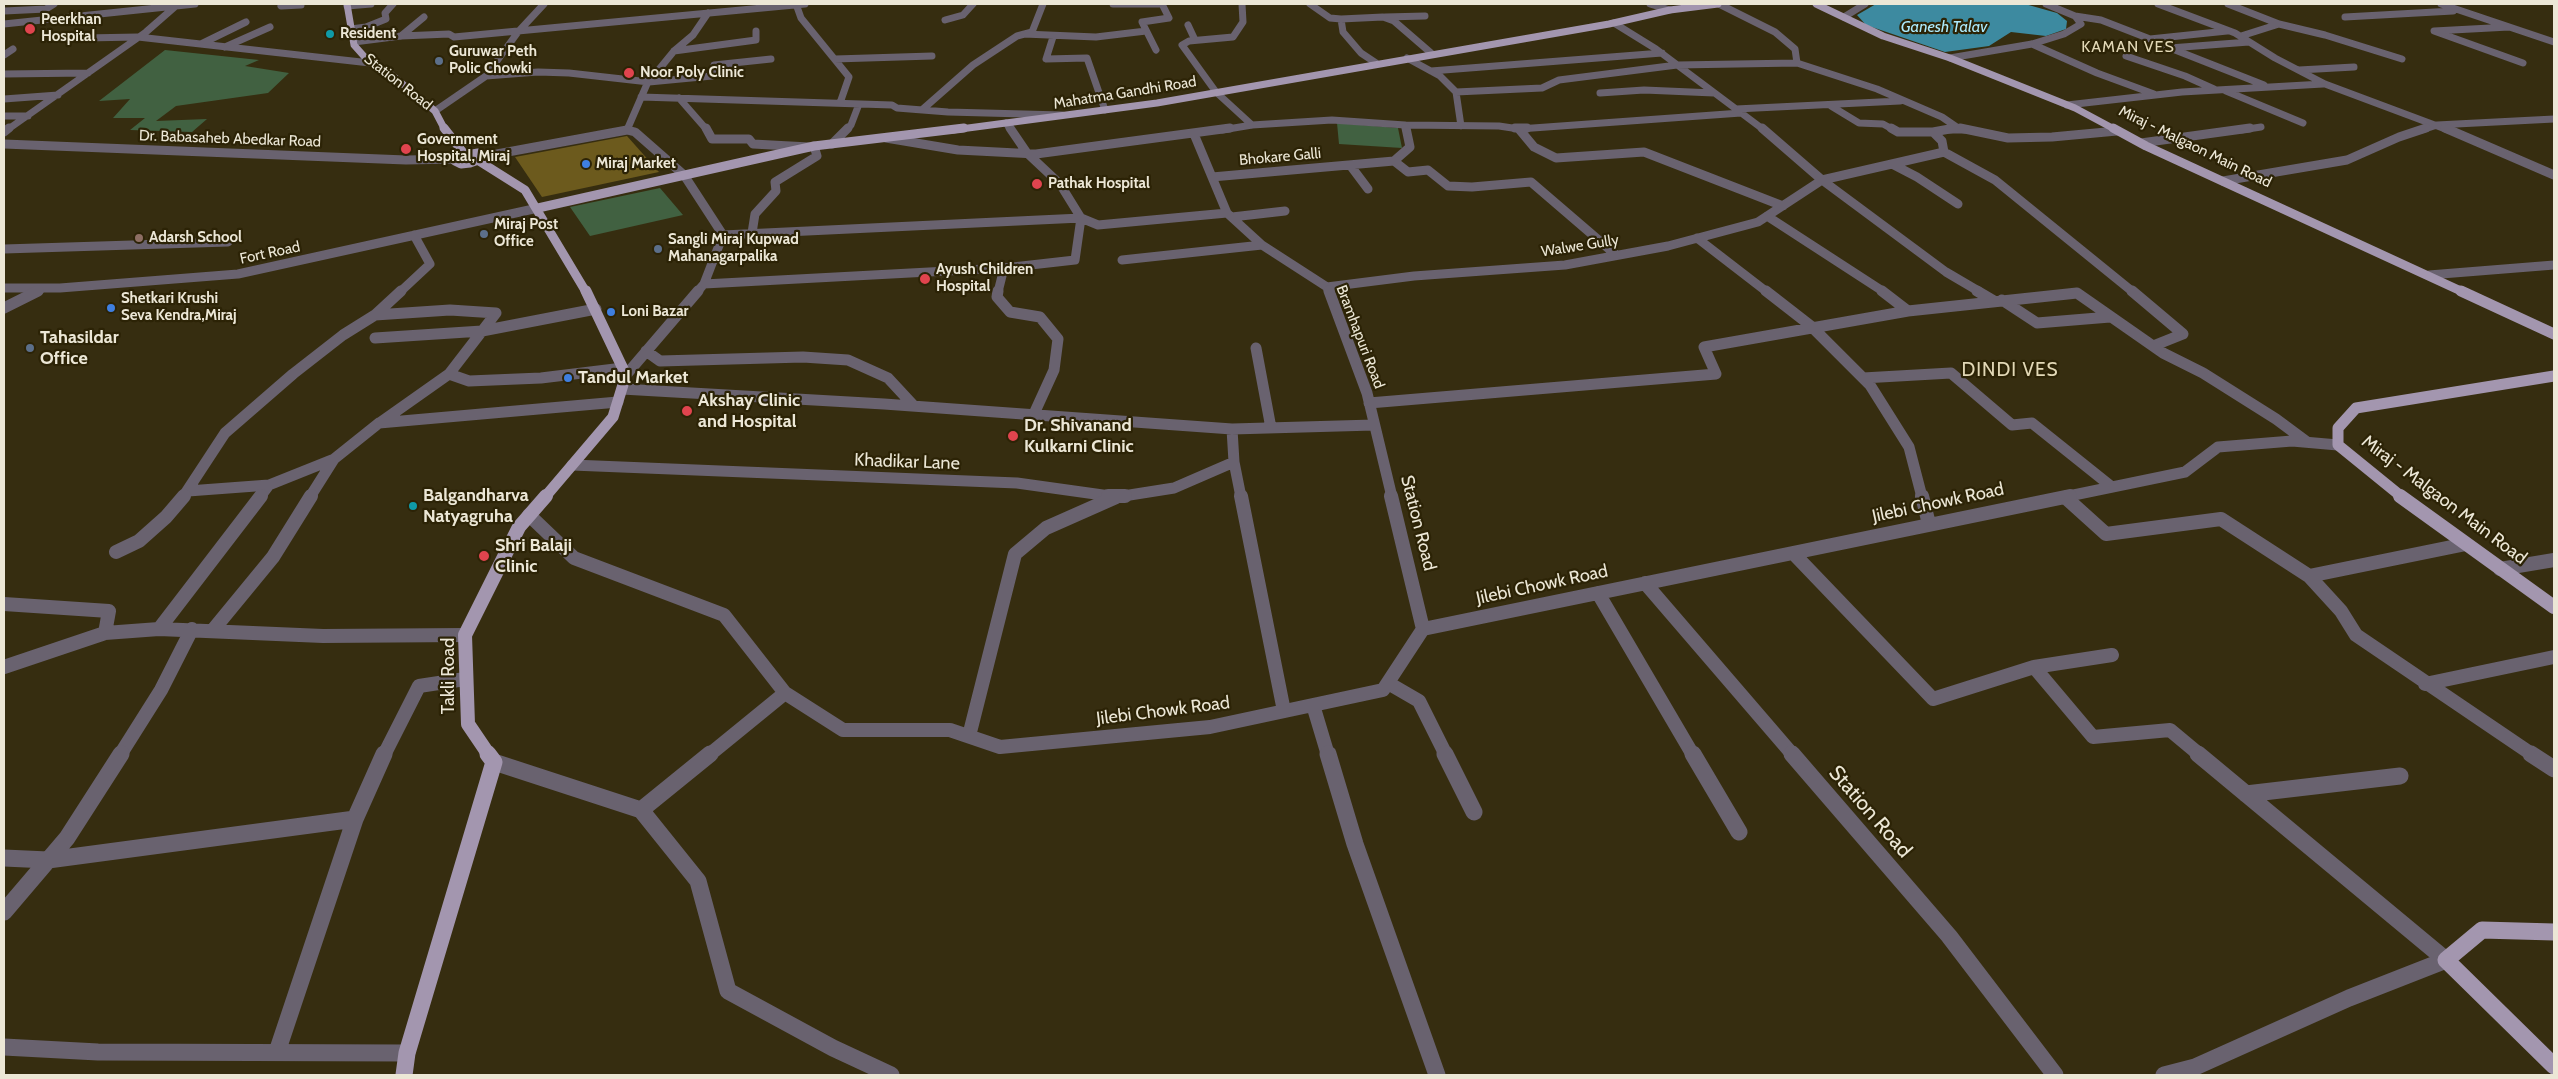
<!DOCTYPE html>
<html>
<head>
<meta charset="utf-8">
<style>
	body { margin:0 }
	#map { position:relative; width:2558px; height:1079px; overflow:hidden; background:#362d10; font-family:Cabin,sans-serif }
	canvas { display:block }
	.frame { position:absolute; inset:0; border:5px solid #ece7d6; pointer-events:none }
</style>
</head>
<body>
<div id="map">
<canvas width="2558" height="1079"></canvas>
<div class="frame"></div>
</div>
<script>
const context = document.querySelector('canvas').getContext('2d');
context.lineJoin = 'round';
function fill(path, color) {
  context.fillStyle = color;
  context.fill(path, 'evenodd');
}
function poly(rows) {
  const path = new Path2D();
  for (const r of rows) {
    path.moveTo(r[0], r[1]);
    for (let i = 2; i < r.length; i += 2) path.lineTo(r[i], r[i + 1]);
  }
  return path;
}
function trace(path, color, width, dash) {
  context.strokeStyle = color;
  context.lineWidth = width;
  context.lineCap = dash ? 'butt' : 'round';
  context.setLineDash(dash || []);
  context.stroke(path);
}
function label(font, color, halo, rows, align = 'center') {
  context.font = font + ' Cabin,sans-serif';
  context.lineWidth = 4.5;
  context.setLineDash([]);
  context.textBaseline = 'middle';
  context.strokeStyle = halo;
  context.fillStyle = color;
  for (const [text, x, y, turn = 0] of rows) {
    context.save();
    context.translate(x, y);
    context.rotate((+turn || 0) * Math.PI / 180);
    context.textAlign = isNaN(turn) ? turn : align;
    if (halo) context.strokeText(text, 0, 0);
    context.fillText(text, 0, 0);
    context.restore();
  }
}
fill(poly([
	[165,50,259,60,245,66,289,73,268,93,176,106,156,121,207,119,192,132,130,130,145,118,113,118,130,99,99,101],
	[1337,123,1398,128,1402,148,1339,144],
	[660,188,683,215,590,236,570,207]
]), '#416141');
fill(poly([
	[1876,4,2025,4,2057,13,2067,21,2066,29,2046,36,2011,32,1989,46,1945,52,1866,25,1857,15]
]), '#3d8aa0');
fill(poly([
	[627,136,659,172,542,197,515,157]
]), '#6c5a1d');
trace(poly([
	[283,4,281,6,301,5],
	[796,4,801,18,849,77,840,103],
	[1113,4,1162,4,1169,18,1142,22,1156,50],
	[1242,4,1243,22,1233,37,1189,41,1182,45,1216,92,1252,125],
	[1310,4,1330,18,1341,19,1343,32,1361,53,1376,63],
	[1650,4,1670,10],
	[1719,4,1775,32,1795,49,1797,63],
	[2158,4,2235,33,2275,58,2325,84,2448,130],
	[2228,4,2279,24,2325,35,2402,59],
	[2441,4,2554,42],
	[347,6,371,4],
	[4,11,46,9,54,4],
	[2075,16,2101,20,2150,39],
	[1385,17,1425,16],
	[1844,17,1865,4],
	[2345,17,2453,11],
	[1341,19,1383,17,1394,21,1431,53],
	[945,20,963,15,973,4],
	[1614,23,1656,49,1764,130],
	[4,24,195,4],
	[1188,25,1195,40],
	[2509,27,2434,31,2523,63],
	[351,29,366,27,386,19,385,13,393,4],
	[1024,34,1096,37,1146,31],
	[401,36,424,17],
	[2241,36,2279,24],
	[1053,37,1046,59,1087,58,1105,110],
	[84,38,138,37,370,63],
	[354,42,401,36,449,34,454,37,805,4],
	[2249,42,2170,48,2264,85],
	[201,44,246,22],
	[2032,44,2097,73,2154,94],
	[225,47,270,27],
	[2170,48,2150,39,2227,31],
	[674,51,756,40,756,31],
	[4,55,13,49],
	[2126,56,2185,76,2214,89],
	[1407,58,1440,76,1456,92,1461,126],
	[1950,58,2032,44,2064,34,2081,24,2075,16,2046,4],
	[835,59,932,56],
	[2299,70,2354,67],
	[1431,71,1662,53],
	[4,74,88,73],
	[486,76,538,72,569,73,649,82,712,76,714,65,771,59],
	[2226,91,2303,123],
	[1456,92,1542,88,1559,80,1677,65,1797,63,1877,89,1942,117,1958,128],
	[1600,93,1644,90,1714,93],
	[641,97,892,105,897,108,948,112,1062,115],
	[679,98,707,130],
	[4,99,58,95],
	[2067,105,2182,92,2323,84],
	[1831,106,1859,123,1883,124,1894,130],
	[923,109,973,65,1017,36,1032,32,1043,4],
	[1736,109,1900,101],
	[435,111,486,76,518,32,544,4],
	[4,116,28,116],
	[1006,123,1011,130],
	[1405,125,1406,130],
	[7,130,146,32,178,4],
	[627,130,647,84,674,51,693,35,708,13],
	[846,130,851,125,859,104],
	[1222,130,1252,125,1332,120,1405,125,1499,126,1519,129,1741,113],
	[1947,130,1966,130],
	[2241,130,2261,127],
	[2422,130,2437,125,2554,119]
]), '#69626f', 7);
trace(poly([
	[706,128,712,139,749,139,753,144,809,147],
	[1406,128,1410,147,1394,161,1408,172,1428,170,1448,186,1472,187,1531,182,1616,255],
	[1515,128,1527,128],
	[1762,128,1822,180,1946,272,1980,292],
	[1891,128,1898,132,1933,132],
	[1955,128,1933,132,1942,141,1944,152,1995,180,2133,292],
	[1960,128,2008,138,2052,137,2117,131],
	[2445,128,2554,175],
	[1519,129,1534,147,1556,158,1644,152,1783,206],
	[4,132,9,128],
	[1194,134,1227,213,1262,245,1327,287,1329,292],
	[886,138,958,150,1036,154,1230,128],
	[2141,143,2250,128],
	[4,144,406,160,456,159],
	[832,144,848,128],
	[486,156,627,130,635,132,684,175,723,235,1081,218,1098,225,1227,213],
	[1892,164,1917,177,1958,204],
	[1350,165,1368,189],
	[1212,177,1394,161],
	[2223,181,2347,160,2399,137,2426,128],
	[1767,216,1884,292],
	[1232,217,1285,211],
	[752,233,755,214,776,191,775,182,817,156,814,146],
	[1697,238,1767,292],
	[4,249,228,242],
	[1122,260,1262,245],
	[2429,275,2554,265],
	[704,284,1004,268,1075,260,1081,218,1060,184,1027,153,1010,128],
	[1327,287,1414,276,1565,265,1668,246,1758,222,1822,180,1944,152],
	[4,288,60,288,238,274,538,208],
	[35,292,40,290],
	[400,292,430,264,414,235],
	[697,292,704,284,723,235],
	[998,292,1004,268]
]), '#69626f', 9);
trace(poly([
	[998,291,997,297,1010,312,1040,317,1058,339,1054,370,1033,416],
	[1329,291,1367,393,1392,497],
	[1766,291,1811,326,1870,385,1909,447,1922,497],
	[1882,291,1908,311],
	[1977,291,1994,301],
	[2132,291,2183,334,2153,346],
	[2002,300,2037,323,2110,317],
	[4,308,38,291],
	[496,313,449,374,469,381,541,378,623,368],
	[375,315,450,310,496,313],
	[375,338,482,331,596,309],
	[1256,348,1271,428],
	[646,351,660,361,803,357,848,360,888,378,914,406],
	[626,375,698,291],
	[1863,378,1951,373,2012,425,2032,423,2112,487],
	[622,389,884,404,1232,429,1374,425],
	[1369,403,1716,374,1704,347,1908,311,2077,293,2163,353,2203,373,2276,419,2307,442],
	[381,422,449,374],
	[1232,429,1234,462,1241,497],
	[572,465,1017,483,1117,497],
	[188,491,269,485],
	[183,497,225,433,293,374,343,335,375,315,401,291],
	[260,497,269,485,334,459],
	[310,497,334,459,379,423,618,402],
	[1117,497,1174,488,1234,462],
	[2064,497,2185,472,2218,447,2292,441,2338,445]
]), '#69626f', 11);
trace(poly([
	[1108,496,1125,496],
	[1241,496,1284,711],
	[1391,496,1423,629],
	[1922,496,1929,524],
	[2065,497,2106,534,2221,519,2309,576,2466,544],
	[529,515,574,558,724,615,785,693,709,755],
	[116,552,139,541,166,517,184,496],
	[1793,553,1933,699,2034,667,2093,737,2170,730,2200,755],
	[2500,569,2554,560],
	[2309,576,2341,611,2356,635,2533,755],
	[1645,583,1793,755],
	[1598,593,1693,755],
	[4,604,109,611,105,633],
	[159,629,261,496],
	[213,630,273,557,311,496],
	[4,667,105,633,159,629,323,636,465,635],
	[2034,667,2112,655],
	[1388,683,1419,701,1446,755],
	[2425,684,2554,657],
	[785,693,843,730,950,730,1000,747,1210,727,1383,690,1423,629,2070,496],
	[1313,705,1328,755],
	[969,736,1015,554,1046,528,1116,497],
	[120,755,161,690,192,629],
	[384,755,419,686,465,679]
]), '#69626f', 14);
trace(poly([
	[1328,754,1355,844,1437,1075],
	[1445,754,1474,812],
	[1693,754,1739,832],
	[1792,754,1949,936,2055,1075],
	[2531,754,2554,769],
	[494,762,641,810,698,881,728,991,833,1048,891,1075],
	[2246,794,2400,776],
	[641,810,710,754],
	[4,858,48,860,355,819],
	[4,912,67,838,121,754],
	[4,1047,98,1052,407,1053],
	[277,1052,355,819,384,754],
	[2164,1075,2195,1067,2349,998,2446,960,2198,754]
]), '#69626f', 17);
trace(poly([
	[347,4,354,45,370,63,388,72,435,111,445,130],
	[1816,4,1883,36,1950,58,2075,108,2116,130],
	[953,130,1157,103,1609,24,1670,10,1718,4]
]), '#a396af', 7);
trace(poly([
	[444,128,465,155],
	[2113,128,2146,146,2463,292],
	[478,153,486,157,470,163,461,164,455,161,461,156,478,153],
	[479,161,525,190,586,292],
	[538,208,814,146,964,128]
]), '#a396af', 9);
trace(poly([
	[2461,291,2554,334],
	[545,497,613,417,626,375,586,291],
	[2402,497,2338,445,2338,428,2356,408,2554,376]
]), '#a396af', 11);
trace(poly([
	[2400,496,2554,607],
	[489,755,468,724,465,635,519,527,546,496]
]), '#a396af', 14);
trace(poly([
	[2554,932,2482,930,2446,960,2554,1066],
	[404,1075,407,1053,494,762,488,754]
]), '#a396af', 17);
for (const [x, y, r, color] of [
	[30,29,6,"#e0444e"],
	[330,34,5,"#0f9aa8"],
	[439,61,5,"#5c6f8a"],
	[629,73,6,"#e0444e"],
	[406,149,6,"#e0444e"],
	[586,164,5,"#3f7fe0"],
	[1037,184,6,"#e0444e"],
	[484,234,5,"#5c6f8a"],
	[139,238,5,"#8d6e63"],
	[658,249,5,"#5c6f8a"],
	[925,279,6,"#e0444e"],
	[111,308,5,"#3f7fe0"],
	[611,312,5,"#3f7fe0"],
	[30,348,5,"#5c6f8a"],
	[568,378,5,"#3f7fe0"],
	[687,411,6,"#e0444e"],
	[1013,436,6,"#e0444e"],
	[413,506,5,"#0f9aa8"],
	[484,556,6,"#e0444e"]
]) {
  const dot = new Path2D();
  dot.arc(x, y, r, 0, 2 * Math.PI);
  context.fillStyle = color;
  context.fill(dot);
  trace(dot, '#2c2306', 2);
}
label('bold 15px', '#ece7d6', '#2c2306', [
	["Peerkhan",41,20],
	["Hospital",41,37],
	["Resident",340,34],
	["Guruwar Peth",449,52],
	["Polic Chowki",449,69],
	["Noor Poly Clinic",640,73],
	["Government",417,140],
	["Hospital, Miraj",417,157],
	["Miraj Market",596,164],
	["Pathak Hospital",1048,184],
	["Miraj Post",494,225],
	["Office",494,242],
	["Adarsh School",149,238],
	["Sangli Miraj Kupwad",668,240],
	["Mahanagarpalika",668,257],
	["Ayush Children",936,270],
	["Hospital",936,287],
	["Shetkari Krushi",121,299],
	["Seva Kendra,Miraj",121,316],
	["Loni Bazar",621,312]
], 'left');
label('15px', '#ece7d6', '#2c2306', [
	["Station Road",398,82,38],
	["Mahatma Gandhi Road",1125,93,-9],
	["Dr. Babasaheb Abedkar Road",230,139,2],
	["Miraj - Malgaon Main Road",2195,147,26],
	["Bhokare Galli",1280,157,-5],
	["Walwe Gully",1580,246,-9],
	["Fort Road",270,253,-12],
	["Bramhapuri Road",1360,337,69]
]);
label('italic 16px', '#adebfe', '#2c2306', [
	["Ganesh Talav",1944,27]
]);
context.letterSpacing = '1px';
label('16px', '#e2d8b6', '#2c2306', [
	["KAMAN VES",2128,47]
]);
context.letterSpacing = '0px';
label('bold 18px', '#ece7d6', '#2c2306', [
	["Tahasildar",40,338],
	["Office",40,359],
	["Tandul Market",578,378],
	["Akshay Clinic",698,401],
	["and Hospital",698,422],
	["Dr. Shivanand",1024,426],
	["Kulkarni Clinic",1024,447],
	["Balgandharva",423,496],
	["Natyagruha",423,517],
	["Shri Balaji",495,546],
	["Clinic",495,567]
], 'left');
label('18px', '#ece7d6', '#2c2306', [
	["Khadikar Lane",907,462,2],
	["Miraj - Malgaon Main Road",2444,500,37],
	["Jilebi Chowk Road",1938,503,-12],
	["Station Road",1418,523,76],
	["Jilebi Chowk Road",1542,585,-12],
	["Takli Road",449,676,-90],
	["Jilebi Chowk Road",1163,711,-7]
]);
context.letterSpacing = '1px';
label('19px', '#e2d8b6', '#2c2306', [
	["DINDI VES",2010,370]
]);
context.letterSpacing = '0px';
label('21px', '#ece7d6', '#2c2306', [
	["Station Road",1870,812,49]
]);
</script>
</body>
</html>
